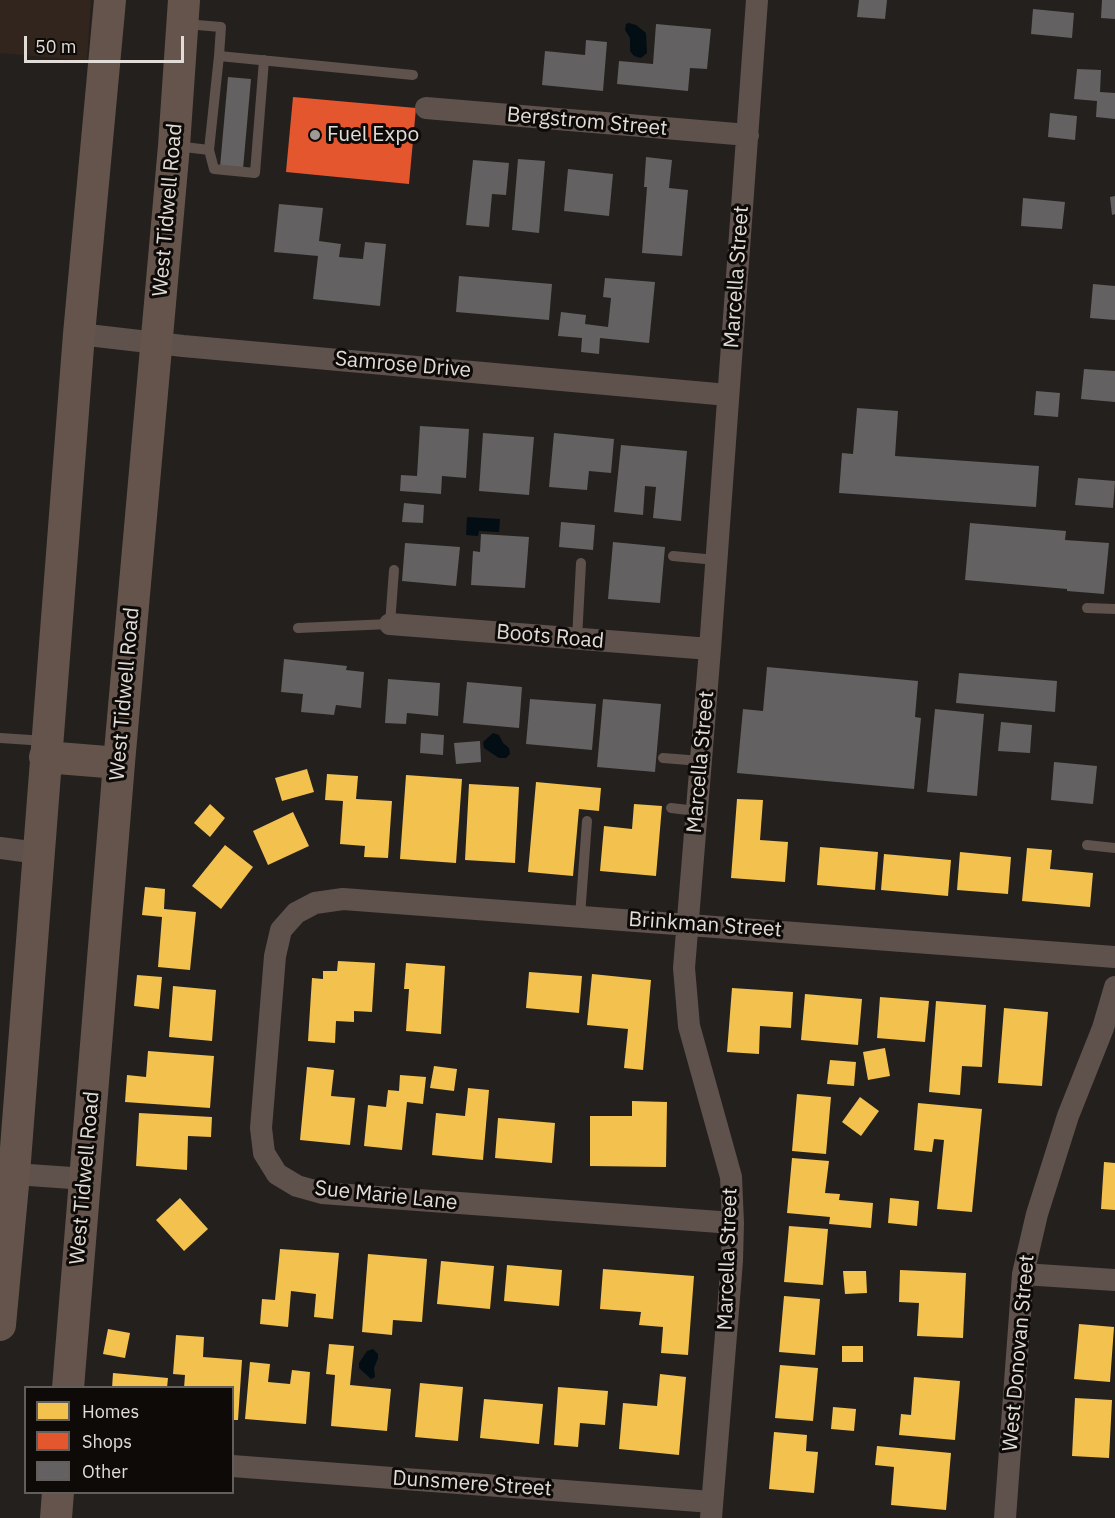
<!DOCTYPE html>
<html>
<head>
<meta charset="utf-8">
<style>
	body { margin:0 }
	#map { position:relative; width:1115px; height:1518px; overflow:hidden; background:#24201d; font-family:"IBM Plex Sans",sans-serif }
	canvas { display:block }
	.legend { position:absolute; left:24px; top:1386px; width:210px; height:108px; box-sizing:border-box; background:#0d0a08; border:2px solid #625e5b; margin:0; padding:8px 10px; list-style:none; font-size:18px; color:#e1dcd8 }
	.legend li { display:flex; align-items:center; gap:12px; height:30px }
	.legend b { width:30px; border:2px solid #625e5b }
	.scale { position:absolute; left:24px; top:36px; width:160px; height:27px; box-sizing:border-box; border:3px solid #e1dcd8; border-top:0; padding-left:8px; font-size:18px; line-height:21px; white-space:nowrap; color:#e1dcd8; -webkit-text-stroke:4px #0d0a08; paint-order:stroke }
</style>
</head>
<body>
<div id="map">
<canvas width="1115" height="1518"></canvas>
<ul class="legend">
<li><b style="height:16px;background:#f2c14e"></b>Homes</li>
<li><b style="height:16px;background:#e4572e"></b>Shops</li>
<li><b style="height:16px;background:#636162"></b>Other</li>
</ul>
<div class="scale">50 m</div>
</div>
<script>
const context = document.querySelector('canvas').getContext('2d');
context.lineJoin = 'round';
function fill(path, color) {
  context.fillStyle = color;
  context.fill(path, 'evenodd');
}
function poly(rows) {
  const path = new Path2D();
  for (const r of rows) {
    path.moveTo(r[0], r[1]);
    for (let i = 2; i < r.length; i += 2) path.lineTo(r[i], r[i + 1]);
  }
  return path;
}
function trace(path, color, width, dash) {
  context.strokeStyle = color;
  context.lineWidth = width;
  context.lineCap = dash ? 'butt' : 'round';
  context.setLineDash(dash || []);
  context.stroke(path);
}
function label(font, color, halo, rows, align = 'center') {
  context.font = font + ' "IBM Plex Sans",sans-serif';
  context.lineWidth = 6;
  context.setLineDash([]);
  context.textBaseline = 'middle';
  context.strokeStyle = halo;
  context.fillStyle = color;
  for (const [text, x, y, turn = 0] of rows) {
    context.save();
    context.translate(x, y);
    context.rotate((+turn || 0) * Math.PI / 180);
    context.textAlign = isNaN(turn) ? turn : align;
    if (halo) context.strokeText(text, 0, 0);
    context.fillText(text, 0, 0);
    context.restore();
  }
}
fill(poly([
	[0,0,91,0,87,61,0,53]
]), '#31251d');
fill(poly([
	[629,23,636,25,646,33,647,53,641,58,634,56,630,51,630,38,625,30,626,24],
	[467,517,500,519,499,532,479,531,478,536,466,535],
	[493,733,499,735,503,743,509,748,510,754,506,758,499,758,484,748,483,742],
	[373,1349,378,1354,378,1358,374,1368,375,1377,371,1379,359,1368,359,1363,367,1351]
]), '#030d14');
fill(poly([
	[307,769,314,792,282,801,275,778],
	[327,774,358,776,356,799,392,801,388,858,364,857,365,846,340,844,343,801,325,800],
	[406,775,462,779,456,863,400,859],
	[536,782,601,788,599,811,579,809,573,876,528,872],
	[469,784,519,787,515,863,465,860],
	[737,799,763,800,760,840,788,842,785,882,731,878],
	[210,804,225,818,210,837,194,823],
	[634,804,662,806,656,876,600,871,604,826,632,829],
	[293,812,309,846,268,865,253,831],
	[225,845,253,867,221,909,192,886],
	[820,847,878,852,875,890,817,885],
	[1027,848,1052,850,1050,869,1093,873,1090,907,1022,901],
	[960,852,1011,857,1008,894,957,890],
	[884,854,951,860,948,896,881,890],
	[145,887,165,889,164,909,196,912,190,970,158,967,162,917,142,915],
	[338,961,375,963,372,1012,354,1011,354,1022,336,1021,335,1043,308,1041,312,978,323,979,323,971,337,971],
	[406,963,445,966,441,1034,406,1031,409,989,404,989],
	[529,972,582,976,579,1013,526,1008],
	[592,974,651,980,643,1070,624,1068,628,1029,587,1025],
	[137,975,162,977,159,1009,134,1006],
	[173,986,216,990,212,1041,169,1037],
	[732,988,793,992,791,1028,760,1026,759,1054,727,1052],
	[805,994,862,999,858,1045,801,1040],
	[880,997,929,1001,925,1042,877,1038],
	[936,1001,986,1005,982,1067,962,1066,960,1095,929,1092],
	[1004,1008,1048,1012,1042,1086,998,1083],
	[885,1048,890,1076,868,1080,863,1052],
	[148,1051,214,1056,210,1108,125,1102,127,1075,146,1077],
	[830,1060,856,1062,854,1086,827,1084],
	[434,1066,457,1069,454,1091,430,1088],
	[307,1067,334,1070,331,1096,355,1098,350,1145,300,1140],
	[400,1075,426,1077,423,1104,407,1102,402,1150,364,1146,368,1105,386,1107,388,1090,399,1091],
	[468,1088,489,1090,483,1160,432,1155,436,1113,465,1116],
	[797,1094,831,1097,826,1154,792,1151],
	[860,1097,879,1111,861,1136,842,1122],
	[632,1101,667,1102,666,1167,590,1166,590,1116,632,1116],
	[918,1103,982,1109,972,1212,937,1209,944,1140,934,1139,932,1152,914,1150],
	[139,1113,212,1117,211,1137,188,1136,187,1170,136,1166],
	[498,1118,555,1123,552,1163,495,1158],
	[792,1158,829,1161,825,1193,840,1194,839,1200,873,1203,871,1228,829,1224,830,1217,787,1213],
	[1104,1162,1115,1163,1115,1210,1101,1209],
	[180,1198,208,1229,184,1251,156,1220],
	[890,1198,919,1201,917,1226,888,1223],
	[789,1226,828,1229,823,1285,784,1282],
	[280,1249,339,1253,333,1319,314,1317,316,1294,291,1291,288,1327,260,1324,262,1299,275,1300],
	[368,1254,427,1259,422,1322,393,1320,392,1335,362,1332],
	[441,1261,494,1266,490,1309,437,1304],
	[507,1265,562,1270,559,1306,504,1301],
	[603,1269,694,1276,688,1355,661,1353,663,1327,639,1325,641,1312,600,1309],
	[900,1270,966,1273,963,1338,917,1336,919,1303,899,1302],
	[843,1271,866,1271,867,1293,845,1294],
	[784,1296,820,1299,815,1355,779,1352],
	[1079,1324,1114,1327,1110,1382,1074,1379],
	[108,1329,130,1333,125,1358,103,1354],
	[176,1335,204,1337,203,1357,242,1360,238,1420,232,1420,232,1388,184,1388,185,1375,173,1374],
	[329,1344,354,1346,350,1385,391,1389,387,1431,331,1426,335,1375,326,1374],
	[842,1346,863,1346,863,1362,842,1362],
	[250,1362,270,1364,268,1382,290,1384,292,1370,310,1372,306,1424,245,1419],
	[780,1365,818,1368,813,1421,775,1418],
	[113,1373,168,1378,167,1388,112,1388],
	[660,1374,686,1377,679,1455,619,1449,623,1403,657,1406],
	[914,1377,960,1381,955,1440,899,1435,901,1414,911,1415],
	[420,1383,463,1387,458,1441,415,1437],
	[558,1387,608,1391,605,1425,580,1423,578,1447,554,1445],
	[1075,1398,1112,1400,1109,1458,1072,1456],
	[484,1399,543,1404,539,1444,480,1438],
	[833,1407,856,1409,854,1431,831,1429],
	[774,1432,807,1435,806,1451,818,1452,814,1493,769,1489],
	[877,1446,951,1453,946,1510,891,1505,894,1467,875,1465]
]), '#f2c14e');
fill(poly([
	[293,97,416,108,409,184,286,172]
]), '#e4572e');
fill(poly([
	[859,0,887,0,885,19,857,17],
	[1102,0,1115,0,1115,19,1101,18],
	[1033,9,1074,13,1072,38,1031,34],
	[656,24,711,29,707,69,690,68,688,91,617,84,619,61,653,64],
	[586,40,607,42,603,91,542,85,545,51,585,55],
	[1077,69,1101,70,1100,92,1115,93,1115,119,1096,117,1097,101,1074,99],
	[228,77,251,79,243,169,220,167],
	[1050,113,1077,116,1075,140,1048,137],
	[646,157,672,160,669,188,688,190,682,256,642,253,647,187,644,187],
	[518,159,545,161,539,233,512,230],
	[473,160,509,163,506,195,492,194,489,227,466,225],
	[568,169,613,174,609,216,564,211],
	[1115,196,1115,214,1112,215,1110,197],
	[1023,198,1065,202,1062,229,1021,226],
	[279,204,323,208,319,241,341,244,339,257,363,259,365,242,386,244,380,306,313,299,318,256,274,252],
	[459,276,552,284,549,320,456,312],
	[605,278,655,282,649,343,600,338,599,354,581,352,582,338,558,336,561,312,586,315,585,324,608,327,611,298,603,297],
	[1093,284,1115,286,1115,320,1090,318],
	[1084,369,1115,371,1115,402,1081,399],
	[1036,391,1060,393,1058,417,1034,415],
	[857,408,898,411,895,456,1039,466,1036,507,839,493,842,453,853,454],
	[420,426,469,429,466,478,442,476,441,494,400,491,401,475,417,476],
	[483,433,534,437,529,495,479,491],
	[554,433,614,439,611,473,589,471,587,490,549,487],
	[621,445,687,451,681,521,653,518,656,487,645,486,643,515,614,512],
	[1078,478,1115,481,1113,508,1075,505],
	[404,503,424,505,423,523,402,522],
	[561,522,595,525,593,550,559,547],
	[970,523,1066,531,1065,540,1109,543,1104,594,1067,591,1067,589,965,580],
	[481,534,529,537,525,588,471,585,473,551,480,552],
	[613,542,665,547,660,603,608,599],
	[405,543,460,547,456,586,402,581],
	[284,659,347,666,346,670,364,672,361,708,336,705,334,715,301,712,303,694,281,692],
	[767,667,918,681,915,717,921,718,914,789,737,773,743,709,763,711],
	[959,673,1057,681,1055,712,956,703],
	[388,679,440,683,438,716,407,713,406,724,385,723],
	[467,682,522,687,519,728,463,723],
	[530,699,596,704,592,750,526,744],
	[603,699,661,704,655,772,597,767],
	[935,709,984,714,977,796,927,792],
	[1001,722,1032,725,1030,753,998,751],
	[421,733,444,735,443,755,420,753],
	[480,741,481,762,456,764,454,743],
	[1054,762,1097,766,1093,804,1051,800]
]), '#636162');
trace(poly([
	[219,56,413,75],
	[176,146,209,150,219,56,221,27,185,24],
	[209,150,214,169,255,173,264,60],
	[673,556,716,560],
	[1087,608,1115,609],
	[298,628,390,624,394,570],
	[577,639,581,563],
	[0,738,46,741],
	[663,758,701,761],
	[671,808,697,811],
	[1087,845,1115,848],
	[580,916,587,821]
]), '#5f514c', 10);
trace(poly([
	[426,108,748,135],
	[79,334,183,346,728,395],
	[390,624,710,649],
	[0,848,38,853],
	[0,1173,86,1179],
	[733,1223,322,1193,297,1186,277,1174,264,1153,261,1128,275,956,281,930,296,913,315,903,343,899,1115,957],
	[1023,1274,1115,1280],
	[232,1466,712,1502],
	[711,1518,732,1261,733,1223,731,1177,689,1026,684,968,710,649,757,0],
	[1005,1518,1023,1274,1037,1214,1068,1116,1103,1028,1115,987]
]), '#5f514c', 22);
trace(poly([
	[45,757,119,763],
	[0,1325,14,1174,79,334,110,0],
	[68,1388,119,763,174,146,184,0],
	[56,1518,58,1492]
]), '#64544c', 32);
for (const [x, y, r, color] of [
	[315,135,6,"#9f9a97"]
]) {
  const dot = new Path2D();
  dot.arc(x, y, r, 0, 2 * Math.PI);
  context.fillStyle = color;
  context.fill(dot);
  trace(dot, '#0d0a08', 2);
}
label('21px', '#e1dcd8', '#0d0a08', [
	["Bergstrom Street",587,122,5],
	["West Tidwell Road",168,210,-85],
	["Marcella Street",737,277,-86],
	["Samrose Drive",403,365,5],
	["Boots Road",550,637,5],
	["West Tidwell Road",125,694,-85],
	["Marcella Street",701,762,-85],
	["Brinkman Street",705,925,4],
	["West Tidwell Road",85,1178,-85],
	["Sue Marie Lane",386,1196,6],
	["Marcella Street",728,1259,-88],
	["West Donovan Street",1019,1353,-85],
	["Dunsmere Street",472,1484,4]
]);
label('21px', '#e1dcd8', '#0d0a08', [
	["Fuel Expo",327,135]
], 'left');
</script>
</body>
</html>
